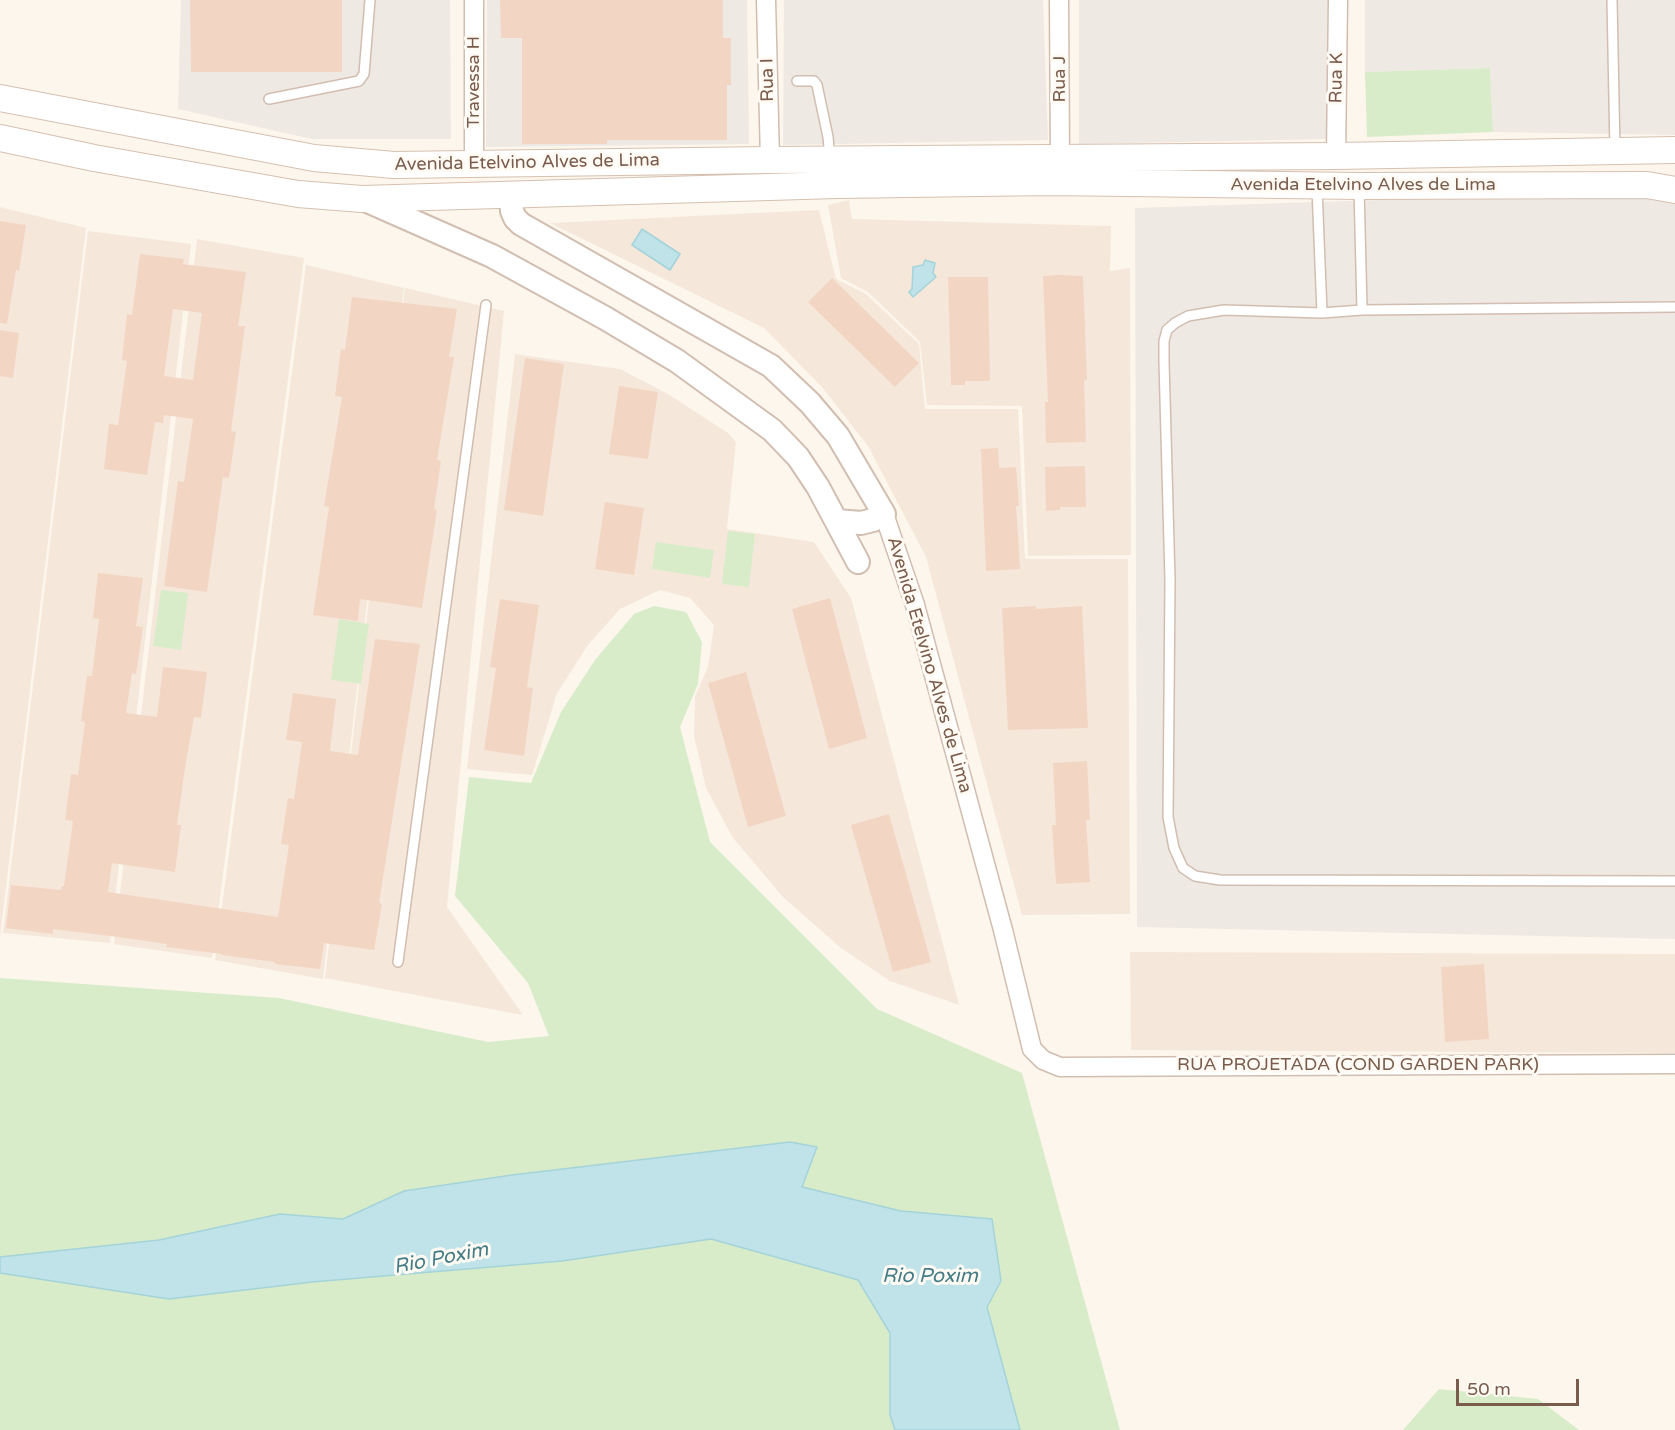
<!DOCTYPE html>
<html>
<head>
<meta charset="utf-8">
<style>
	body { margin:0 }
	#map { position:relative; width:1675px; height:1430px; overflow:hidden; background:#fdf6ec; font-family:"Varela Round",sans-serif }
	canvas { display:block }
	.scale { position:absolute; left:1456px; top:1379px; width:123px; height:27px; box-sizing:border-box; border:3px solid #7a5c4d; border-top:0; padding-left:8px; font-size:18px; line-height:21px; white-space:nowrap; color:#7a5c4d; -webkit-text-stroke:4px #fffaf3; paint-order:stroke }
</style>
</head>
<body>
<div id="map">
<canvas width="1675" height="1430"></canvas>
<div class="scale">50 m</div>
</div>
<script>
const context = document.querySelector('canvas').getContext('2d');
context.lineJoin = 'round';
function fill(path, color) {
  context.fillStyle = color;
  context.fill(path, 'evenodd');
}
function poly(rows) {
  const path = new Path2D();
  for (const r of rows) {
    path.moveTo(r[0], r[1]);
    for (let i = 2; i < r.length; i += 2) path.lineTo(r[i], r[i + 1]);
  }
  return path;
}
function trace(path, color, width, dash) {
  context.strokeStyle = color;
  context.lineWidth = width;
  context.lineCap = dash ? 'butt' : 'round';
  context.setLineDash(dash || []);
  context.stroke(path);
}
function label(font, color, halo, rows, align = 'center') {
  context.font = font + ' "Varela Round",sans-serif';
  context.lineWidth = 6;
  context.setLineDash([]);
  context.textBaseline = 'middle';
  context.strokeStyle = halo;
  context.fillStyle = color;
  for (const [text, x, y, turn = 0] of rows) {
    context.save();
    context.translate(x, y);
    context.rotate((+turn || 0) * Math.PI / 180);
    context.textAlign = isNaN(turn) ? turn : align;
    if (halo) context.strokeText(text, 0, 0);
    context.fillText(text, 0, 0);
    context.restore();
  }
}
fill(poly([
	[849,200,852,219,1111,226,1110,271,1130,268,1131,555,1028,556,1022,406,927,405,920,342,868,292,841,278,828,205],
	[0,207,86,228,0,937],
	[819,210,836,279,866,294,919,344,925,409,1018,409,1025,559,1128,559,1130,914,1022,915,926,557,868,446,822,387,764,328,550,223],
	[88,231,191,244,110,943,3,933],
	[197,239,304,258,212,958,114,944],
	[306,265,404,288,323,979,215,960],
	[405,288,504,311,447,907,523,1015,325,978],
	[515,354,620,369,668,394,728,433,736,442,727,529,814,542,851,598,959,1005,890,981,841,948,783,897,733,838,706,788,694,736,695,696,708,667,714,625,690,598,660,590,620,609,588,645,557,693,532,775,467,769],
	[1130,952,1675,954,1675,1053,1131,1050]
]), '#f5e8da');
fill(poly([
	[181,0,450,0,451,139,312,139,178,109],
	[487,0,747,0,749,144,486,147],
	[784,0,1043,0,1048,140,783,145],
	[1079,0,1329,0,1326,139,1079,144],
	[1365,0,1675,0,1675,135,1493,132,1490,68,1365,72],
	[1620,192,1675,199,1675,939,1137,927,1135,208]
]), '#efe9e4');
fill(poly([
	[1490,68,1493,132,1367,137,1365,72],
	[728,531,755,534,749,587,722,584],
	[656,542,714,550,710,578,652,569],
	[161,590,188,593,181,650,153,646],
	[654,606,686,612,702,642,698,684,680,727,710,842,877,1009,1022,1073,1120,1430,0,1430,0,978,279,998,488,1042,549,1036,528,983,455,896,469,777,531,783,561,712,595,660,634,614],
	[339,619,369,624,361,684,331,680],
	[1439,1389,1538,1399,1579,1430,1403,1430]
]), '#d8ecc9');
const water = poly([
	[642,229,680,254,670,270,632,245,642,229],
	[925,260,935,263,933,273,936,277,913,297,909,292,912,289,913,267,923,265,925,260],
	[790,1142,817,1147,802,1187,901,1211,992,1219,1001,1281,987,1307,1020,1430,895,1430,890,1415,890,1333,858,1280,711,1239,562,1261,312,1282,169,1299,0,1273,0,1257,159,1240,280,1214,343,1219,404,1191,512,1175,790,1142]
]);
fill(water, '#bfe3e8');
trace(water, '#a5d3da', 1.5);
fill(poly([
	[190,0,342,0,342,72,191,72],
	[500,0,723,0,723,38,731,38,731,85,727,85,727,140,607,140,607,144,522,144,522,38,501,38],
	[0,221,26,225,19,271,16,270,7,324,0,323],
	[140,254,184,259,183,264,246,272,238,326,245,326,231,431,236,432,229,478,223,477,207,592,164,586,178,481,184,482,193,419,164,415,163,423,155,422,147,475,104,469,109,424,118,425,127,361,122,360,127,314,132,315],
	[173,309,202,313,193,380,164,376],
	[1057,275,1083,276,1087,380,1084,380,1086,442,1046,443,1045,402,1048,402,1043,276],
	[948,277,988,277,990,381,965,381,965,385,951,385],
	[832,278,919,363,895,387,808,302],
	[352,297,457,309,449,357,454,357,437,460,441,461,434,509,437,510,422,608,360,599,358,621,313,615,329,507,324,506,342,397,335,396,341,349,345,350],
	[0,330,19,333,13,378,0,376],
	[525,358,564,364,543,516,504,510],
	[619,386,658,392,648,459,609,454],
	[998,448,999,468,1016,467,1019,506,1016,506,1020,569,986,571,981,449],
	[1085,466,1086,507,1060,507,1060,510,1046,511,1045,467],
	[605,502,644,508,634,575,595,569],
	[98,573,143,578,136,626,143,627,136,674,132,673,126,713,157,717,163,667,207,672,201,718,194,717,185,768,177,825,181,825,175,872,112,863,108,892,278,917,289,845,281,844,288,798,294,799,302,742,286,740,293,693,336,699,330,751,358,755,375,639,420,644,379,903,382,904,374,950,324,943,320,969,275,964,275,962,222,955,222,954,166,947,167,944,118,937,53,929,53,934,6,928,11,885,61,890,62,886,64,886,73,821,65,820,71,774,78,775,85,722,81,721,87,676,92,676,99,619,93,618],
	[830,598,867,738,829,749,792,609],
	[500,599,539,605,527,687,533,688,524,756,484,750,496,668,490,667],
	[1036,606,1036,609,1082,606,1088,728,1008,730,1002,608],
	[746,672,786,816,748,827,708,683],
	[1087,761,1090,820,1086,820,1090,882,1056,884,1052,825,1056,825,1053,763],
	[889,814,931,962,893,972,851,825],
	[1484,964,1489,1039,1445,1042,1441,967]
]), '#f3d5c3');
const service = poly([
	[1612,0,1615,151],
	[797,81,814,81,817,85,828,137,830,158],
	[269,99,359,81,364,74,370,0],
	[1359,187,1362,310],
	[1317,188,1322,313],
	[1675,307,1362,310,1322,313,1224,310,1188,316,1175,323,1167,330,1164,341,1164,362,1170,580,1168,817,1174,848,1183,868,1195,876,1220,880,1675,881],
	[398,962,486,305]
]);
const minor = poly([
	[766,0,770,160],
	[1336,156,1338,0],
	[474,164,474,0],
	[1057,169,1060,157,1059,0],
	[884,514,915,605,1003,930,1032,1049,1043,1060,1060,1067,1675,1064]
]);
const tertiary = poly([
	[511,194,512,211,515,218,521,224,771,366,810,403,838,436,884,514,873,520,861,523,837,521],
	[363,199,492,256,605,318,677,361,772,430,798,457,818,487,858,562]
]);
const secondary = poly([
	[0,98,314,158,394,165,770,160,1336,156,1675,150],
	[0,138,94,158,298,194,362,199,837,185,1050,182,1359,186,1647,185,1675,190]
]);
trace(service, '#d1beb0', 12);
trace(minor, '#d1beb0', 21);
trace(tertiary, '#d1beb0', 26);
trace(secondary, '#d6c0b0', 28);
trace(service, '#fff', 9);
trace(minor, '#fff', 18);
trace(tertiary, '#fff', 22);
trace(secondary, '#fff', 26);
label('18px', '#7a5c4d', '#fffaf3', [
	["Rua K",1337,78,-89],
	["Rua J",1060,79,-90],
	["Rua I",768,80,-91],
	["Travessa H",474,82,-90],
	["Avenida Etelvino Alves de Lima",527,163,-1],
	["Avenida Etelvino Alves de Lima",1363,185],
	["Avenida Etelvino Alves de Lima",929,665,74],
	["RUA PROJETADA (COND GARDEN PARK)",1358,1065]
]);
label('italic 20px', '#437c86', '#fffaf3', [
	["Rio Poxim",441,1259,-11],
	["Rio Poxim",930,1277]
]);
</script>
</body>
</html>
